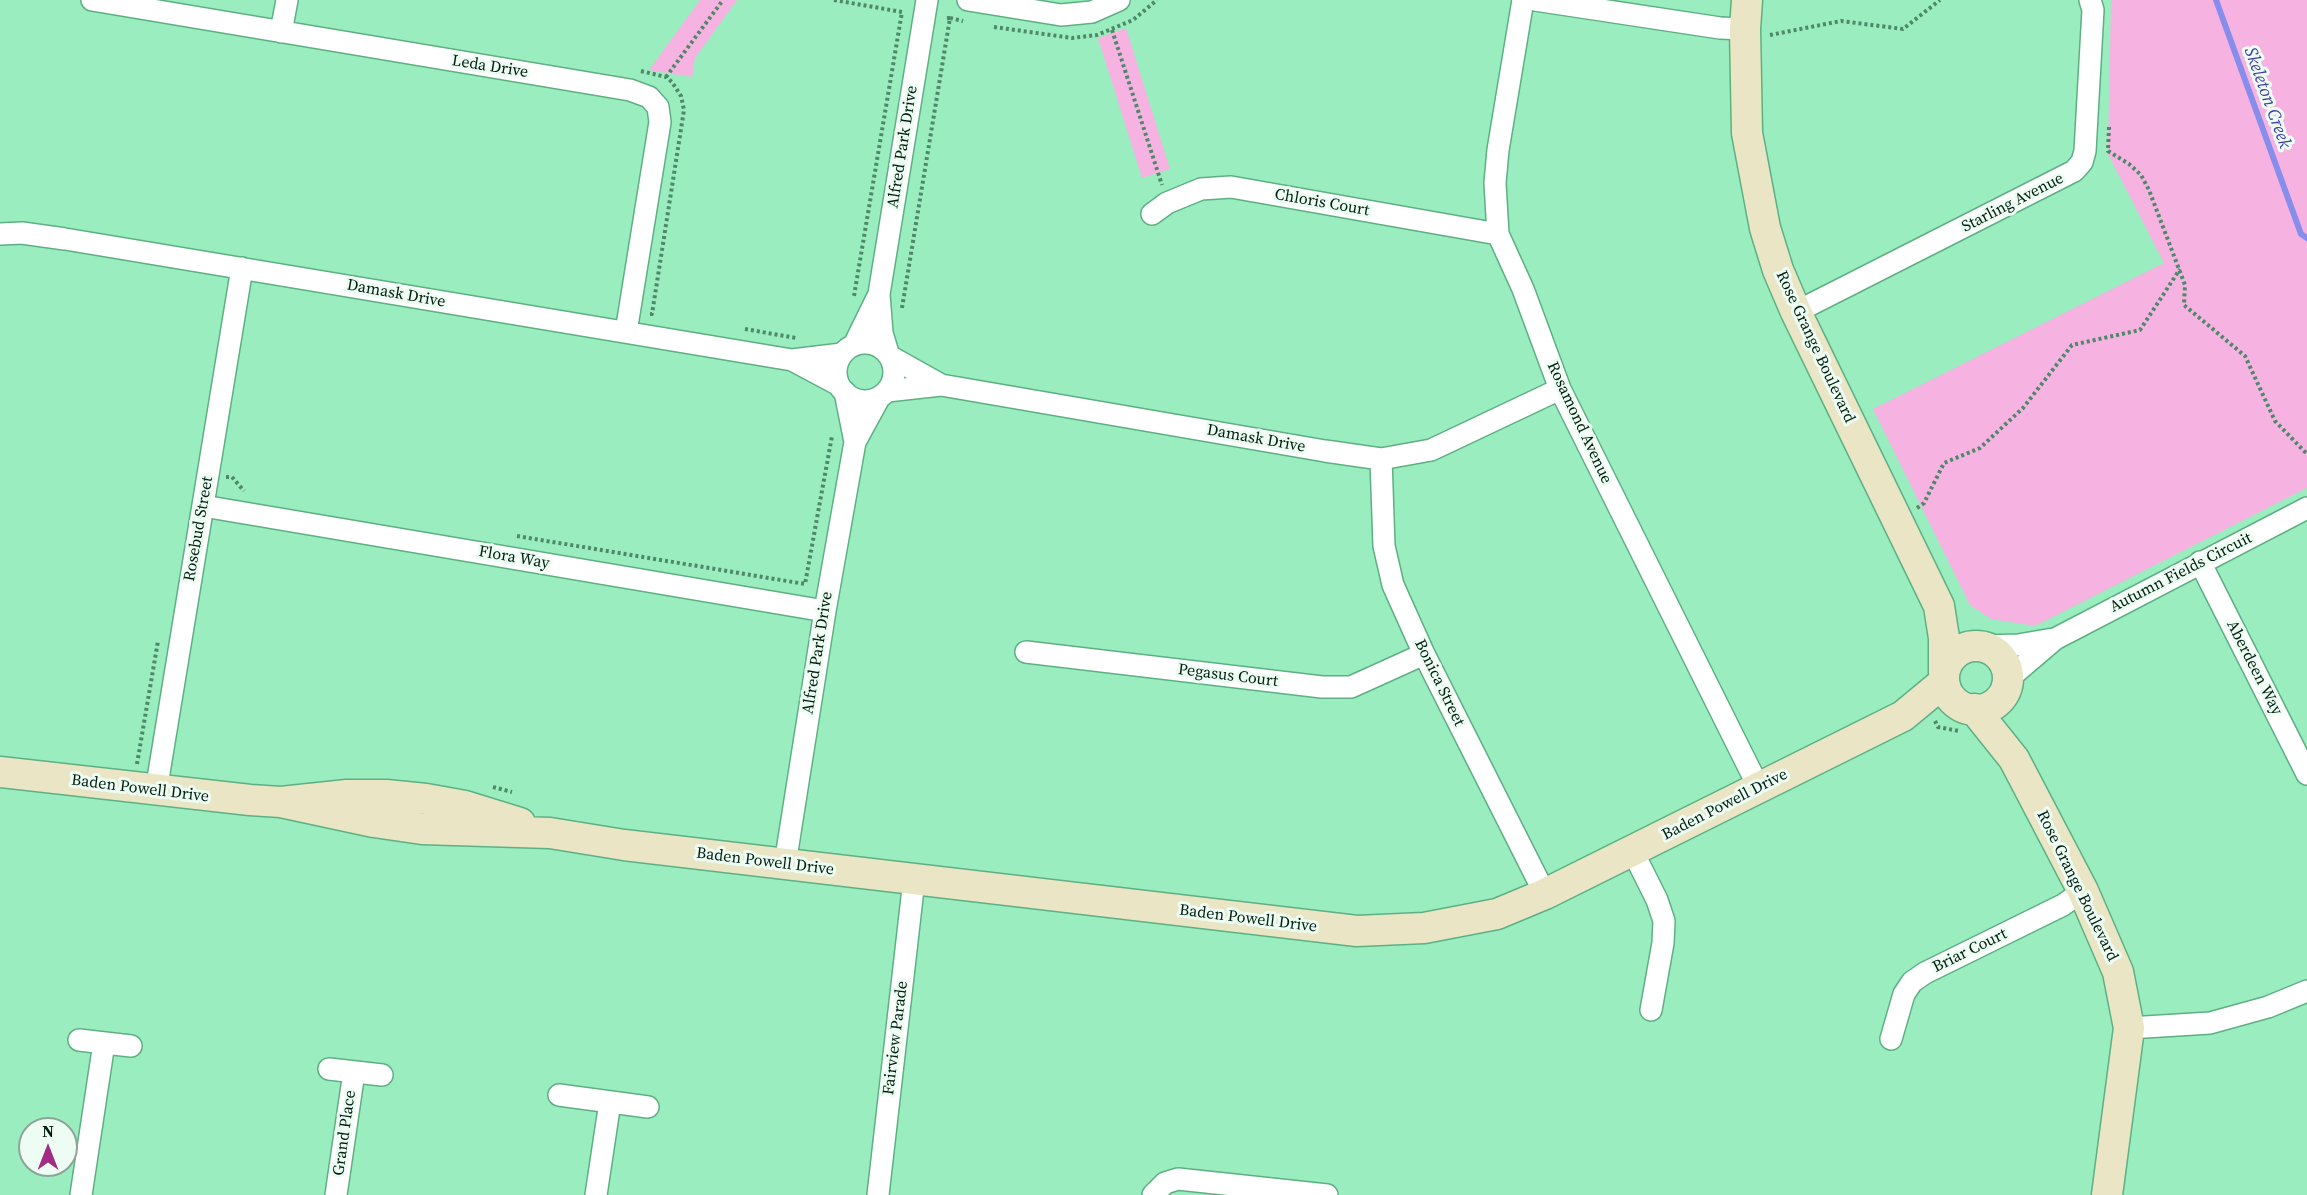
<!DOCTYPE html>
<html>
<head>
<meta charset="utf-8">
<style>
	body { margin:0 }
	#map { position:relative; width:2307px; height:1195px; overflow:hidden; background:#9aedbf; font-family:"Source Serif 4",serif }
	canvas { display:block }
	.north { position:absolute; left:18px; top:1117px; width:60px; height:60px; box-sizing:border-box; background:#eefdf4; border:2px solid #8fa498; border-radius:50%; rotate:0deg; font-size:16px; font-weight:700; line-height:24px; text-align:center; color:#001f0f }
	.north::after { content:''; display:block; margin:auto; width:21px; height:27px; background:#a22d87; clip-path:polygon(50% 0,100% 100%,50% 72%,0 100%) }
</style>
</head>
<body>
<div id="map">
<canvas width="2307" height="1195"></canvas>
<div class="north">N</div>
</div>
<script>
const context = document.querySelector('canvas').getContext('2d');
context.lineJoin = 'round';
function fill(path, color) {
  context.fillStyle = color;
  context.fill(path, 'evenodd');
}
function poly(rows) {
  const path = new Path2D();
  for (const r of rows) {
    if (r.length === 3) {
      path.moveTo(r[0] + r[2], r[1]);
      path.arc(r[0], r[1], r[2], 0, 2 * Math.PI);
      continue;
    }
    path.moveTo(r[0], r[1]);
    for (let i = 2; i < r.length; i += 2) path.lineTo(r[i], r[i + 1]);
  }
  return path;
}
function trace(path, color, width, dash) {
  context.strokeStyle = color;
  context.lineWidth = width;
  context.lineCap = dash ? 'butt' : 'round';
  context.setLineDash(dash || []);
  context.stroke(path);
}
function label(font, color, halo, rows, align = 'center') {
  context.font = font + ' "Source Serif 4",serif';
  context.lineWidth = 6;
  context.setLineDash([]);
  context.textBaseline = 'middle';
  context.strokeStyle = halo;
  context.fillStyle = color;
  for (const [text, x, y, turn = 0] of rows) {
    context.save();
    context.translate(x, y);
    context.rotate((+turn || 0) * Math.PI / 180);
    context.textAlign = isNaN(turn) ? turn : align;
    if (halo) context.strokeText(text, 0, 0);
    context.fillText(text, 0, 0);
    context.restore();
  }
}
fill(poly([
	[700,0,737,0,695,58,692,77,649,70],
	[2111,0,2307,0,2307,488,2035,626,1991,619,1970,605,1873,409,2164,263,2108,154],
	[1126,28,1170,169,1142,178,1098,38]
]), '#f6b2e0');
trace(poly([
	[2216,0,2301,234,2307,238]
]), '#868deb', 6);
const street = poly([
	[92,0,630,90,649,97,658,107,660,122,626,332],
	[968,0,1061,15,1092,12,1119,0],
	[1523,0,1498,150,1495,183,1498,234,1523,289,1560,389,1759,788],
	[1535,0,1720,28,1745,29],
	[281,32,287,0],
	[1152,214,1167,203,1201,189,1231,187,1498,234],
	[0,234,22,233,65,239,792,360,842,354],
	[1796,312,2074,171,2082,162,2085,151,2093,10,2090,0],
	[865,372,29],
	[854,345,879,294],
	[888,353,882,333,879,294,927,0],
	[891,357,941,385,1325,451,1381,459,1431,450,1560,389],
	[792,360,839,385],
	[887,391,941,385],
	[845,392,855,442],
	[1381,459,1384,546,1393,585,1424,654,1545,894],
	[203,506,825,611],
	[2200,562,2307,774],
	[1982,646,2018,645,2053,639],
	[1026,652,1322,687,1351,687,1424,654],
	[2008,679,2055,639,2307,508],
	[156,791,242,268],
	[1633,852,1657,900,1664,921,1663,943,1651,1010],
	[785,864,825,611,855,442,879,398],
	[2129,1028,2210,1023,2268,1007,2307,991],
	[1891,1039,1904,994,1912,982,1925,973,2063,905,2083,891],
	[79,1040,131,1046],
	[329,1069,382,1075],
	[559,1095,648,1107],
	[81,1195,104,1043],
	[336,1195,354,1072],
	[596,1195,610,1102],
	[878,1195,914,880],
	[1153,1195,1165,1183,1178,1179,1327,1195]
]);
const secondary = poly([
	[1747,0,1745,29,1747,133,1765,228,1778,270,1796,312,1939,606,1944,638,1944,673],
	[1976,678,32],
	[1974,709,2014,759,2083,891,2118,972,2129,1028,2107,1195],
	[0,772,250,800,281,802,347,795,386,795,426,799,465,806,520,823],
	[281,802,374,822,422,829,550,833,624,845,1357,931,1424,928,1497,914,1545,894,1903,716,1944,682]
]);
trace(street, '#5eb084', 24);
trace(secondary, '#5eb084', 33);
trace(poly([
	[834,0,902,12,854,296],
	[950,18,963,21],
	[994,27,1072,38,1097,35,1133,20,1157,0],
	[1112,30,1162,185],
	[1770,35,1841,21,1903,29,1940,0],
	[641,71,666,77,672,82,681,96,684,110,652,314,649,314],
	[666,77,723,0],
	[2109,127,2108,151,2129,164,2141,175,2149,190,2185,285,2184,305,2245,356,2275,421,2307,454],
	[902,308,950,18,944,18],
	[745,329,796,338],
	[226,477,232,477,244,491],
	[1917,508,1924,503,1944,463,1980,448,2023,408,2072,345,2140,330,2180,269],
	[517,536,805,584,832,436],
	[1935,721,1938,727,1959,731],
	[137,764,158,641],
	[493,787,512,792]
]), '#4e8869', 4, [3, 3]);
trace(street, '#fff', 21);
trace(secondary, '#eae5c5', 30);
label('16px', '#001f0f', '#eefdf4', [
	["Leda Drive",490,67,9],
	["Alfred Park Drive",903,147,-81],
	["Chloris Court",1322,203,10],
	["Starling Avenue",2013,203,-27],
	["Damask Drive",396,294,10],
	["Rose Grange Boulevard",1815,347,65],
	["Rosamond Avenue",1579,423,65],
	["Damask Drive",1256,439,10],
	["Rosebud Street",199,529,-80],
	["Flora Way",514,558,10],
	["Autumn Fields Circuit",2181,573,-27],
	["Alfred Park Drive",818,653,-81],
	["Aberdeen Way",2254,668,63],
	["Pegasus Court",1228,676,7],
	["Bonica Street",1439,683,64],
	["Baden Powell Drive",140,789,7],
	["Baden Powell Drive",1725,805,-27],
	["Baden Powell Drive",765,862,7],
	["Rose Grange Boulevard",2077,886,64],
	["Baden Powell Drive",1248,919,7],
	["Briar Court",1970,951,-26],
	["Fairview Parade",896,1038,-83],
	["Grand Place",345,1133,-82]
]);
label('italic 18px', '#3f39a6', '#eefdf4', [
	["Skeleton Creek",2267,98,70]
]);
</script>
</body>
</html>
